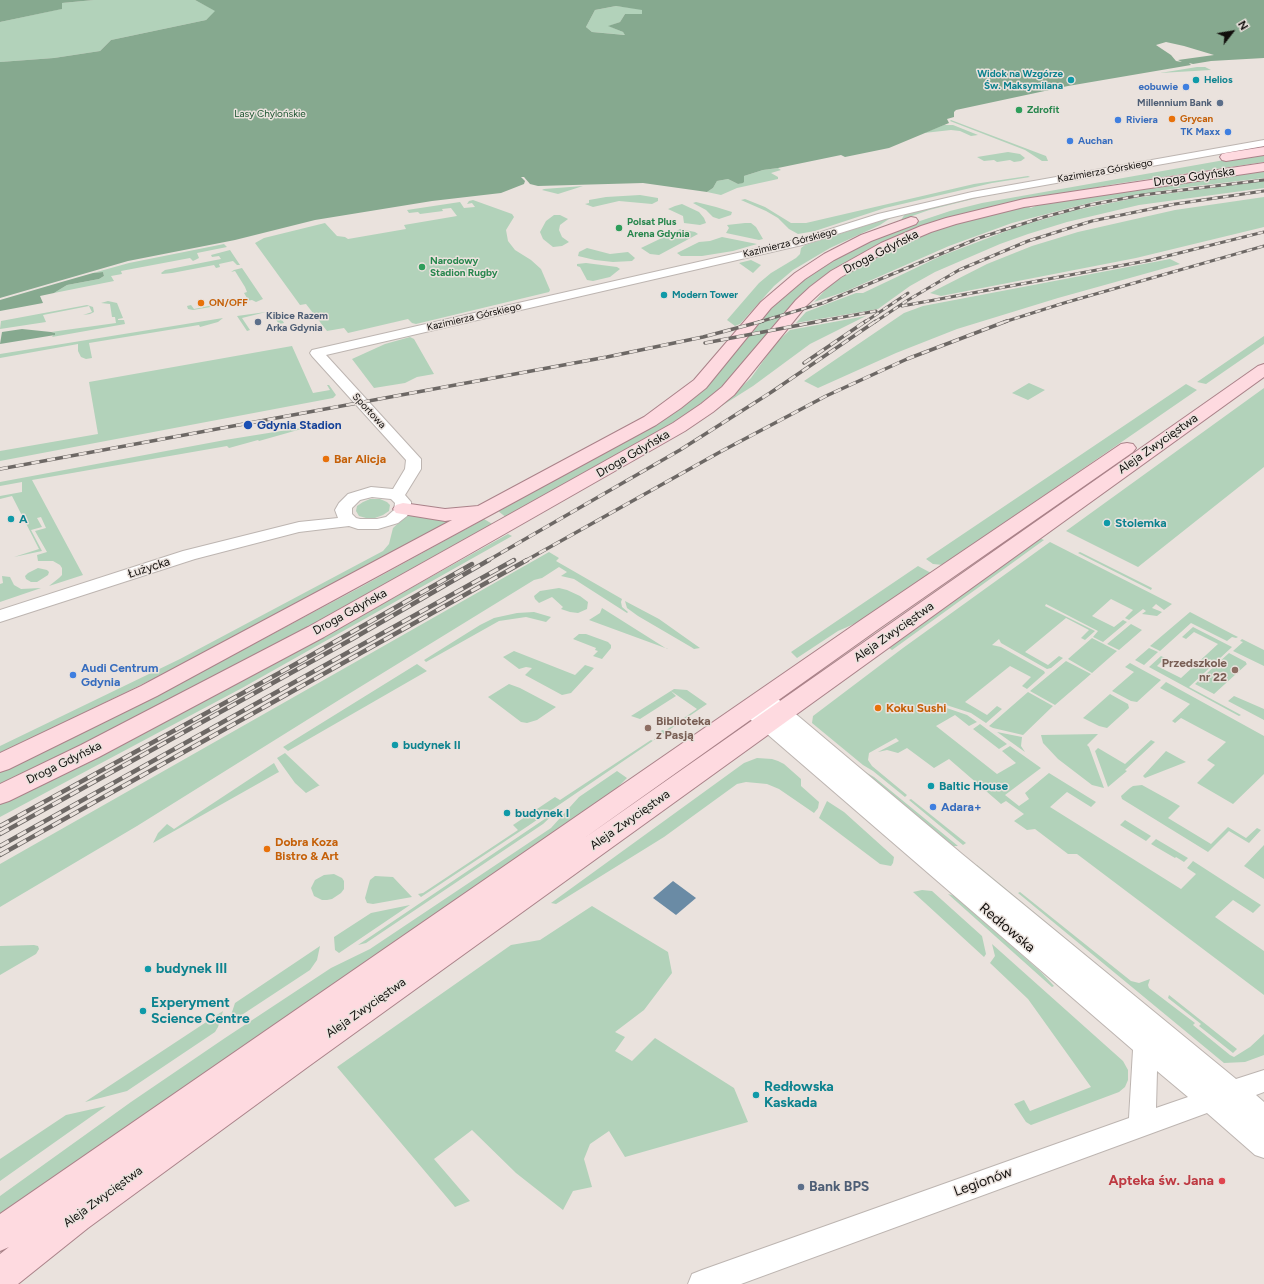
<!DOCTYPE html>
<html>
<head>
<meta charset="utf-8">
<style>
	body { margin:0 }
	#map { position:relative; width:1264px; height:1284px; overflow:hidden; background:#eae2dd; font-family:Figtree,sans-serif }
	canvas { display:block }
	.north { position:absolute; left:1212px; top:12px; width:40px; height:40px; -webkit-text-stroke:3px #eae2dd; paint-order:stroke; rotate:59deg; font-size:11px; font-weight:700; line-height:16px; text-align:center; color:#110e0c }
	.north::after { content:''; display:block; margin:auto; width:14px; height:18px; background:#110e0c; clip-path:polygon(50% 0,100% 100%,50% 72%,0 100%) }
</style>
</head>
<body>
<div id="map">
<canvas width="1264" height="1284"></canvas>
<div class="north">N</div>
</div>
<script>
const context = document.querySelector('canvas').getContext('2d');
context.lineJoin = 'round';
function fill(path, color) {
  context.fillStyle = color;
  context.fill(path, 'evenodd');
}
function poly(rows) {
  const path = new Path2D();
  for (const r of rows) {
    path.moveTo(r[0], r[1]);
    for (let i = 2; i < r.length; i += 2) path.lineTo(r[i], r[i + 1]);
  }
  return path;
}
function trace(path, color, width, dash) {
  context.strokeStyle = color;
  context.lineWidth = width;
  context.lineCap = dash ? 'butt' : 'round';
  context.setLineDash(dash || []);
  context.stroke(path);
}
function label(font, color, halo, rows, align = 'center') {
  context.font = font + ' Figtree,sans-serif';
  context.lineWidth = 3;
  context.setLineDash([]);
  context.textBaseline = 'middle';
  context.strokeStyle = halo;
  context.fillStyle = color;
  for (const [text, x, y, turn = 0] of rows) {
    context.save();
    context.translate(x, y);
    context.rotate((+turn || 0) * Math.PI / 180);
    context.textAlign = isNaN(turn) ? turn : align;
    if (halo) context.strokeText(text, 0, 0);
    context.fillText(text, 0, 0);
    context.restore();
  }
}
fill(poly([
	[94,0,195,0,216,11,206,20,111,40,100,51,54,58,0,62,0,22,61,9,62,3],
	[616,6,642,9,642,14,625,14,620,22,609,26,623,32,626,35,592,32,586,27,595,10],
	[1197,67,1205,67,1211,70,1160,73],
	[951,120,1046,156,1048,161,1042,161,1025,150,950,121],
	[944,125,953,125,978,135,971,136,960,131,951,130,924,133],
	[1008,152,1020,154,1025,158,1021,161,1014,162,1010,160,997,162,994,160,984,161,977,157],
	[1264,153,1264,162,1115,184,988,208,952,217,902,235,872,248,837,268,798,297,725,384,697,408,673,424,507,518,498,511,650,428,702,390,716,375,762,319,785,293,808,276,851,250,908,225,950,211,982,203],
	[778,168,781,170,771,173,778,177,778,179,737,188,721,195,707,192,713,188,717,181,728,179,738,184,744,182,744,176,763,170],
	[1264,169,1264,178,1179,188,1097,201,1012,223,949,246,844,292,814,302,830,285,883,252,933,231,997,212,1027,206,1031,208,1040,204],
	[1028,176,1030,177,992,183,885,208,815,231,798,234,789,229,778,218,766,211,741,200,745,199,765,207,791,223,806,223,974,184],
	[1075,179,981,197,929,210,901,220,905,214,982,196],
	[1264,181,1264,188,1139,205,1067,222,1028,234,1000,244,935,272,910,286,878,309,796,323,806,312,856,293,863,293,941,256,1017,227,1072,211,1135,198],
	[583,186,558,194,542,190,544,189],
	[640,195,658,198,658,201,652,204,619,201,593,207,585,204,589,203,589,200,606,197],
	[1264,197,1264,227,1136,258,941,296,930,293,987,264,1032,246,1078,232,1175,210],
	[473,200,512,214,514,217,506,230,508,241,515,250,531,260,541,269,550,290,549,292,416,324,412,323,408,319,348,333,344,328,327,331,306,304,300,305,255,243,264,238,325,223,337,236,345,237,348,239,406,229,404,225,457,216,451,208,442,209,443,211,420,214,418,212,409,213,407,210,460,202,464,208,475,207,472,203,467,204,469,201],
	[696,202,716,207,732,212,731,215,719,219,713,217,706,210,693,203],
	[682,204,699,212,704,218,706,223,700,225,684,223,683,216,668,209,675,206],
	[554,215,560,215,568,219,560,225,559,230,562,237,569,242,562,246,553,247,543,239,540,232,546,221],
	[892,217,880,225,830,248,793,270,774,286,740,324,735,326,727,320,759,283,771,273,796,258,800,254,801,248,805,245],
	[745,223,751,223,756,227,763,239,759,240,726,233,729,228,727,225],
	[680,229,695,232,698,234,659,255,650,254,641,248,666,236,675,236,676,235,673,233],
	[722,237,757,244,733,251,702,256,681,256,677,253,699,242,710,241],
	[224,244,227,247,197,253,199,258,193,261,190,258,121,271,122,274,111,276,114,281,54,293,67,285,99,279,104,276,103,272,93,273,129,263],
	[587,248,610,254,628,252,635,258,632,261,613,262,595,260,578,256,579,252],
	[230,250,240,265,237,265,233,261,219,264,220,267,216,268,214,265,172,273,162,274,161,273,165,270,221,259,219,256,212,257,211,255],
	[1170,259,1180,264,1058,298,957,329,896,353,818,388,804,381,904,313,923,306],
	[751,260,761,265,753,273,739,263],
	[586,263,617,267,620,269,610,277,593,281,587,280,580,267,577,266,577,264],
	[242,268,263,299,256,302,252,300,193,310,188,309,187,306,191,305,194,309,247,298,244,293,247,292,245,287,235,271,231,272,234,270],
	[108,301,117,303,123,318,118,319,118,320,124,320,125,324,52,337,55,333,51,332,116,323,115,317,112,317,110,304,101,303],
	[87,305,93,307,94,312,90,314,83,315,92,312,89,306,43,315,46,322,0,329,1,321],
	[270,311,242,318,250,330,247,331,237,316,273,311,277,312,284,323,279,324],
	[866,316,810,344,753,386,712,412,735,393,751,378,776,343,790,330],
	[223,318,218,322,200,327,199,325,89,343,92,358,86,359,81,357,78,351,78,344,0,358,0,354],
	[1264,336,1264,344,1206,384,1197,382],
	[410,337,414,339,434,374,417,377,405,383,374,388,352,359,385,344],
	[292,346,313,393,330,390,327,385,329,385,336,395,333,398,0,461,0,451,98,434,89,382],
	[1029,383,1045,390,1028,400,1012,393],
	[1186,384,1197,390,943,565,933,564,926,559],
	[1264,388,1264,467,1138,567,1066,531],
	[312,426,259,441,258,440,229,448,227,446,32,480,83,575,49,586,59,578,62,575,62,568,60,565,53,561,38,561,37,555,47,552,35,531,46,528,41,517,37,518,42,527,31,530,42,551,14,557,39,549,12,496,0,499,0,496,22,492,22,482,0,486,0,482,225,440],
	[370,499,380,499,387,502,390,505,389,511,383,515,375,518,366,518,359,516,356,511,357,506,363,502],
	[407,515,462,517,179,666,0,754,0,746,180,659,383,551,389,544,393,528],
	[484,519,494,525,216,677,0,786,0,771,201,672,359,588],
	[508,534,512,536,242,688,0,817,0,804,332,632],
	[1039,538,1044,540,892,650,889,648],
	[1050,542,1172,604,1164,610,1156,604,1152,608,1162,612,1157,616,1142,614,1146,611,1143,609,1129,620,1125,618,1133,610,1111,599,1092,616,1114,627,1123,620,1127,622,1103,642,1093,637,1098,631,1046,604,1045,606,1095,631,1085,640,1081,638,1089,630,1066,618,1025,652,1048,665,1059,656,1063,658,1051,668,1047,669,1001,643,999,639,992,645,1001,647,1044,671,1045,673,1027,689,1022,686,1031,677,1010,666,965,702,987,715,997,706,1002,709,986,723,971,713,940,703,938,705,967,715,977,722,969,726,955,715,936,726,997,774,1016,763,1002,751,1010,746,1041,768,1005,795,1019,806,1029,799,1025,793,1049,773,1096,802,1091,807,1067,792,1050,807,1181,889,1196,874,1187,868,1193,861,1261,905,1253,913,1233,900,1215,917,1264,951,1264,995,1077,854,1068,854,1035,829,1027,830,1014,821,1024,814,1006,801,1001,804,949,759,934,768,907,748,898,753,887,750,878,752,899,741,896,738,869,753,868,760,872,766,907,795,905,797,873,771,863,765,812,723,813,716,903,648],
	[549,552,559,558,556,561,622,599,621,602,622,607,628,612,627,613,574,579,561,576,567,572,559,567,542,578,534,580,347,695,137,826,0,907,0,864],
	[1080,552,1152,588,1151,590,1078,553],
	[918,566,931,573,863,620,838,631,797,658,791,652],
	[38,568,47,570,49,572,48,575,37,582,31,582,26,579,25,576,28,573],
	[2,576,10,577,14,585,21,589,41,588,0,602,0,584,3,583],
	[559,588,567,590,580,596,588,602,587,609,578,613,570,612,561,609,563,607,552,597,539,603,535,599,534,596,540,591],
	[625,601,659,619,700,648,694,649,691,647,638,616,627,608],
	[602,608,667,649,668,649,589,620,600,613],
	[534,612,551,617,546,622,526,617,499,621,426,662,424,660,480,625,494,618,517,613],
	[1190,612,1234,635,1238,637,1236,638,1232,637,1227,641,1191,623,1160,651,1150,646],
	[1131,624,1142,630,1119,650,1107,644],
	[1193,627,1232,647,1189,687,1241,715,1239,716,1149,667,1161,656,1165,658,1157,666,1181,678,1218,644,1194,632,1186,639,1182,637],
	[579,634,586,634,608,642,611,645,611,648,602,659,593,656,598,651,595,650,596,648,573,639],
	[1092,638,1117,651,1092,673,1068,659],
	[1242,639,1264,650,1264,666,1233,651,1243,642,1240,641],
	[1149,648,1158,652,1144,665,1135,660],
	[514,651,575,675,585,665,594,668,571,693,562,695,525,675,532,668,526,667,519,669,503,657],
	[1229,653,1246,662,1246,663,1247,664,1214,694,1195,684],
	[1066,661,1091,674,1055,705,1030,691],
	[1130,663,1161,680,1137,702,1131,701,1112,691,1134,672,1125,667],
	[417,664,427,671,288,751,283,747],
	[1166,682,1264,736,1264,774,1233,804,1197,783,1215,765,1207,760,1226,742,1181,718,1175,723,1172,721,1190,704,1160,688],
	[509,684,520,688,556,707,537,720,527,723,521,722,488,697],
	[674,689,687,690,707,704,528,826,421,897,418,894,423,893,518,830,513,825,555,797,560,800,651,740,653,741,662,730,665,731,697,709,671,691,676,696,640,719,631,716],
	[1028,692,1053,706,1023,735,993,728,989,726],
	[1110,694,1128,704,1129,708,1107,728,1099,726,1083,718],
	[1234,696,1264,709,1264,720,1228,701],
	[980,724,1007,744,999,749,973,729],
	[997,732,1022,737,1021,746,1025,752],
	[1098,734,1087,745,1089,747,1104,788,1092,785,1058,759,1043,743,1041,735],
	[1151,740,1155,742,1125,770,1127,771,1108,787,1095,751,1098,748,1125,764],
	[1166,751,1186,762,1145,778,1143,776],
	[285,753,319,785,320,785,306,793,295,783,277,758],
	[757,758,772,759,778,761,784,764,801,779,801,786,819,802,818,808,814,813,779,789,767,784,746,782,737,784,664,837,556,904,551,903,744,763],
	[274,763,279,772,277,773,153,843,158,833,167,824,174,829],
	[855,766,874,777,958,846,952,846],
	[617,771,627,778,607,798,0,1215,0,1196,131,1102,225,1038,331,968,370,949,551,828,579,797],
	[1142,785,1180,806,1168,818,1211,844,1228,827,1246,838,1257,828,1261,830,1249,843,1229,831,1208,852,1122,799,1121,796,1130,788,1133,786],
	[911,799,966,843,963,845,909,800],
	[827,801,844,812,894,857,893,863,891,866,880,864,819,818],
	[558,810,543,824,366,943,358,945],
	[1125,820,1151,836,1146,841,1120,825],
	[1156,839,1188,858,1184,862,1176,857,1175,858,1151,844],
	[1264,845,1264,879,1244,866],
	[977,865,1195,1045,1193,1047,977,868],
	[334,874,342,878,344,881,344,889,341,893,332,899,327,900,322,900,314,896,311,888,315,880,324,875],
	[375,876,393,877,412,897,373,904,367,903,365,898,370,880],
	[922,890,932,891,982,936,986,954,984,957,913,892],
	[1020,892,1131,981,1139,983,1150,979,1148,985,1149,988,1195,1023,1193,1025,1230,1055,1234,1057,1250,1047,1264,1034,1264,1055,1245,1062,1224,1063,1018,893],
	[948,894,955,896,1041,972,1054,986,1052,987],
	[410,905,339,953,335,950,334,937,371,913],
	[592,906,668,952,672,973,644,1010,615,1032,625,1037,615,1051,632,1061,655,1038,734,1088,748,1122,625,1157,609,1131,590,1144,584,1159,592,1187,573,1191,563,1210,516,1173,472,1130,434,1159,470,1201,455,1207,337,1067,511,945,540,940],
	[992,944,1123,1061,1128,1070,1128,1080,1125,1087,1119,1092,1031,1125,1026,1122,1014,1104,1024,1100,1030,1111,1091,1087,1028,999,990,963,995,956],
	[34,945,38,946,39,949,36,954,0,975,0,946],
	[320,946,317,960,310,970,228,1024,235,1003],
	[1169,995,1237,1049,1233,1053,1199,1026,1201,1024,1168,998],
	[223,1011,218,1027,215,1032,127,1091,85,1102],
	[106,1106,0,1181,0,1159,66,1115]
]), '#b2d2ba');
fill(poly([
	[0,0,94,0,62,3,62,9,0,22],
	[195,0,1264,0,1264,58,1211,61,1193,64,1189,63,1191,65,1068,86,956,110,954,112,954,117,947,119,949,123,889,148,845,157,841,155,778,168,763,170,744,176,744,182,743,183,738,184,728,179,717,181,713,188,707,192,643,183,538,186,530,184,524,177,521,177,525,181,524,184,501,193,432,201,315,220,235,240,128,261,0,298,0,62,54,58,100,51,111,40,206,20,215,11],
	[616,6,642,10,642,14,625,14,620,22,608,26,623,32,625,35,592,32,586,27,595,10],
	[1166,42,1184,46,1214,55,1178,60,1182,62,1176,61,1171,55,1156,45],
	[103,272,104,276,99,279,67,285,54,293,40,296,43,303,0,311,0,300,65,281,93,273],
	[22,329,51,332,55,333,55,335,0,344,2,332]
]), '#86a98f');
fill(poly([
	[673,881,696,898,676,915,653,898]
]), '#6a8ba5');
const minor = poly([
	[1264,140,1264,146,972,198,885,219,802,245,326,355,421,459,421,469,405,495,411,502,411,509,407,516,398,523,378,529,358,529,349,526,299,532,195,559,0,622,0,610,183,551,299,522,338,518,335,510,339,503,348,494,371,487,393,489,405,469,406,460,312,356,310,353,312,350,799,239,878,214,972,192,1264,140],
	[372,497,391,499,395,503,394,510,386,517,377,519,360,519,356,518,352,514,352,508,360,500,372,497],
	[765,693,772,694,962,854,1236,1079,1264,1070,1264,1092,1256,1095,1264,1102,1264,1158,1255,1155,1207,1113,741,1284,688,1284,692,1274,702,1270,1129,1118,1133,1050,744,714,741,709,744,704,751,702,758,704,814,752,758,704,756,699,758,694,765,693],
	[1157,1071,1188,1097,1156,1108,1157,1071]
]);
const major = poly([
	[1264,147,1264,155,1226,161,1222,160,1220,157,1222,154,1226,153,1264,147],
	[1264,163,1264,171,1024,207,956,224,931,232,891,249,841,277,820,293,806,306,734,395,713,412,685,431,324,637,99,757,9,801,0,804,0,784,81,745,308,627,673,423,701,404,722,387,796,300,810,287,831,271,881,243,921,226,946,218,1024,199,1264,163],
	[911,217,916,218,918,221,916,224,871,241,834,260,805,279,771,308,706,388,681,408,656,425,157,696,9,769,0,772,0,753,141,686,452,520,445,521,396,513,393,509,396,505,403,503,445,509,478,506,644,417,694,380,761,302,795,273,824,254,861,235,911,217],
	[1264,364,1264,377,309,1066,88,1228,18,1284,0,1284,0,1254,9,1247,0,1251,0,1214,861,620,1121,444,1127,443,1133,444,1136,448,1133,452,877,630,583,839,1258,366,1264,364]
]);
trace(minor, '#bdb5b1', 2);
trace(major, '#aa8289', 2);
fill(minor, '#fff');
fill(major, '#fedae0');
const railFar2 = poly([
	[902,306,1151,260,1264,232],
	[759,322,823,303,979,238,1044,217,1089,205,1142,195,1264,180],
	[816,322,876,311],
	[865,322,908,293],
	[875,322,908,300,959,270,1028,241,1092,221,1175,204,1264,191],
	[1004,322,1064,303,1264,246]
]);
const railFar1 = poly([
	[705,343,821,321],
	[804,363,866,321],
	[0,469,607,357,703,337,763,321],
	[487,561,680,450,770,393,876,321],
	[512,561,514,560],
	[525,561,720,452,826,396,907,359,1007,321]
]);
const rail = poly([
	[0,826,292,666,472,564],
	[0,834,354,638,489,560],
	[0,846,514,560],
	[0,855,527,560]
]);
trace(railFar2, '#6d6865', 3);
trace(railFar1, '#6d6865', 3.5);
trace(rail, '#6d6865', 4.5);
trace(railFar2, '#eae2dd', 2, [5.5]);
trace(railFar1, '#eae2dd', 2.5, [8]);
trace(rail, '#eae2dd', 3, [10]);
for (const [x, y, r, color] of [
	[1071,80,4,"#0f9aa8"],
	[1196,80,4,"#0f9aa8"],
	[1186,87,4,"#3f7fe0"],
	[1220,103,4,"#5c6f8a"],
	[1019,110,4,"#2e9e5b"],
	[1172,119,4,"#e8710a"],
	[1118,120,4,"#3f7fe0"],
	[1228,132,4,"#3f7fe0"],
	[1070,141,4,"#3f7fe0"],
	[619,228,4,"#2e9e5b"],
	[422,267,4,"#2e9e5b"],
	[664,295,4,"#0f9aa8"],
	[201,303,4,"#e8710a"],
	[258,322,4,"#5c6f8a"],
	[248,425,5,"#1a4fb4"],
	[326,459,4,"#e8710a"],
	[11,519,4,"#0f9aa8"],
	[1107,523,4,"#0f9aa8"],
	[1235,670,4,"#8d6e63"],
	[73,675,4,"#3f7fe0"],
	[878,708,4,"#e8710a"],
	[648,728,4,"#8d6e63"],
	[395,745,4,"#0f9aa8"],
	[931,786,4,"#0f9aa8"],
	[933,807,4,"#3f7fe0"],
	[507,813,4,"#0f9aa8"],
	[267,849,4,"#e8710a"],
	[148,969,4,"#0f9aa8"],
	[143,1011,4,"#0f9aa8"],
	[756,1095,4,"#0f9aa8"],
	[1222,1181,4,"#e0444e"],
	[801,1187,4,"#5c6f8a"]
]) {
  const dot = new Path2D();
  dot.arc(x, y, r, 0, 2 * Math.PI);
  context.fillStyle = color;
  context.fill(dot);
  trace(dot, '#eae2dd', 1.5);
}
label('bold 10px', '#0d838f', '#eae2dd', [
	["Widok na Wzgórze",1063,74,"right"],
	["Św. Maksymilana",1063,86,"right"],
	["Helios",1204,80],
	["Modern Tower",672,295]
], 'left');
label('bold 10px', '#366cbe', '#eae2dd', [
	["eobuwie",1178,87],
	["Riviera",1126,120,"left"],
	["TK Maxx",1220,132],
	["Auchan",1078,141,"left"]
], 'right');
label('bold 10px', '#4e5e75', '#eae2dd', [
	["Millennium Bank",1212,103],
	["Kibice Razem",266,316,"left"],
	["Arka Gdynia",266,328,"left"]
], 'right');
label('bold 10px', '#27864d', '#eae2dd', [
	["Zdrofit",1027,110],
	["Polsat Plus",627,222],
	["Arena Gdynia",627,234],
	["Narodowy",430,261],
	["Stadion Rugby",430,273]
], 'left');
label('10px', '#1a532f', '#eae2dd', [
	["Lasy Chylońskie",270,114]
]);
label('bold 10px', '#c56008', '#eae2dd', [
	["Grycan",1180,119],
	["ON/OFF",209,303]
], 'left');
label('10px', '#110e0c', '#eae2dd', [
	["Kazimierza Górskiego",1105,171,-10],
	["Kazimierza Górskiego",790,243,-14],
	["Kazimierza Górskiego",474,317,-13],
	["Sportowa",369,411,47]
]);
label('12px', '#110e0c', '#eae2dd', [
	["Droga Gdyńska",1194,177,-8],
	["Droga Gdyńska",881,252,-27],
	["Aleja Zwycięstwa",1158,444,-35],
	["Droga Gdyńska",633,454,-30],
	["Łużycka",149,568,-18],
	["Droga Gdyńska",350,612,-29],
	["Aleja Zwycięstwa",894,632,-35],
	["Droga Gdyńska",64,763,-26],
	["Aleja Zwycięstwa",630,820,-35],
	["Aleja Zwycięstwa",366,1008,-35],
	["Aleja Zwycięstwa",103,1197,-36]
]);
label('bold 12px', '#164399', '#eae2dd', [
	["Gdynia Stadion",257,425]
], 'left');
label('bold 12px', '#c56008', '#eae2dd', [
	["Bar Alicja",334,459],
	["Koku Sushi",886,708],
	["Dobra Koza",275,842],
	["Bistro & Art",275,856]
], 'left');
label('bold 12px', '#0d838f', '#eae2dd', [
	["A",19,519],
	["Stolemka",1115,523],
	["budynek II",403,745],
	["Baltic House",939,786],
	["budynek I",515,813]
], 'left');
label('bold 12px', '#785e54', '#eae2dd', [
	["Przedszkole",1227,663],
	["nr 22",1227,677],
	["Biblioteka",656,721,"left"],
	["z Pasją",656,735,"left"]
], 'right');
label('bold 12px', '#366cbe', '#eae2dd', [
	["Audi Centrum",81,668],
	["Gdynia",81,682],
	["Adara+",941,807]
], 'left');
label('14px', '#110e0c', '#eae2dd', [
	["Redłowska",1007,928,40],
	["Legionów",983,1182,-20]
]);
label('bold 14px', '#0d838f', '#eae2dd', [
	["budynek III",156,969],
	["Experyment",151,1003],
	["Science Centre",151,1019],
	["Redłowska",764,1087],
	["Kaskada",764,1103]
], 'left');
label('bold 14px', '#be3a42', '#eae2dd', [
	["Apteka św. Jana",1214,1181]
], 'right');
label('bold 14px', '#4e5e75', '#eae2dd', [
	["Bank BPS",809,1187]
], 'left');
</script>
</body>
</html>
